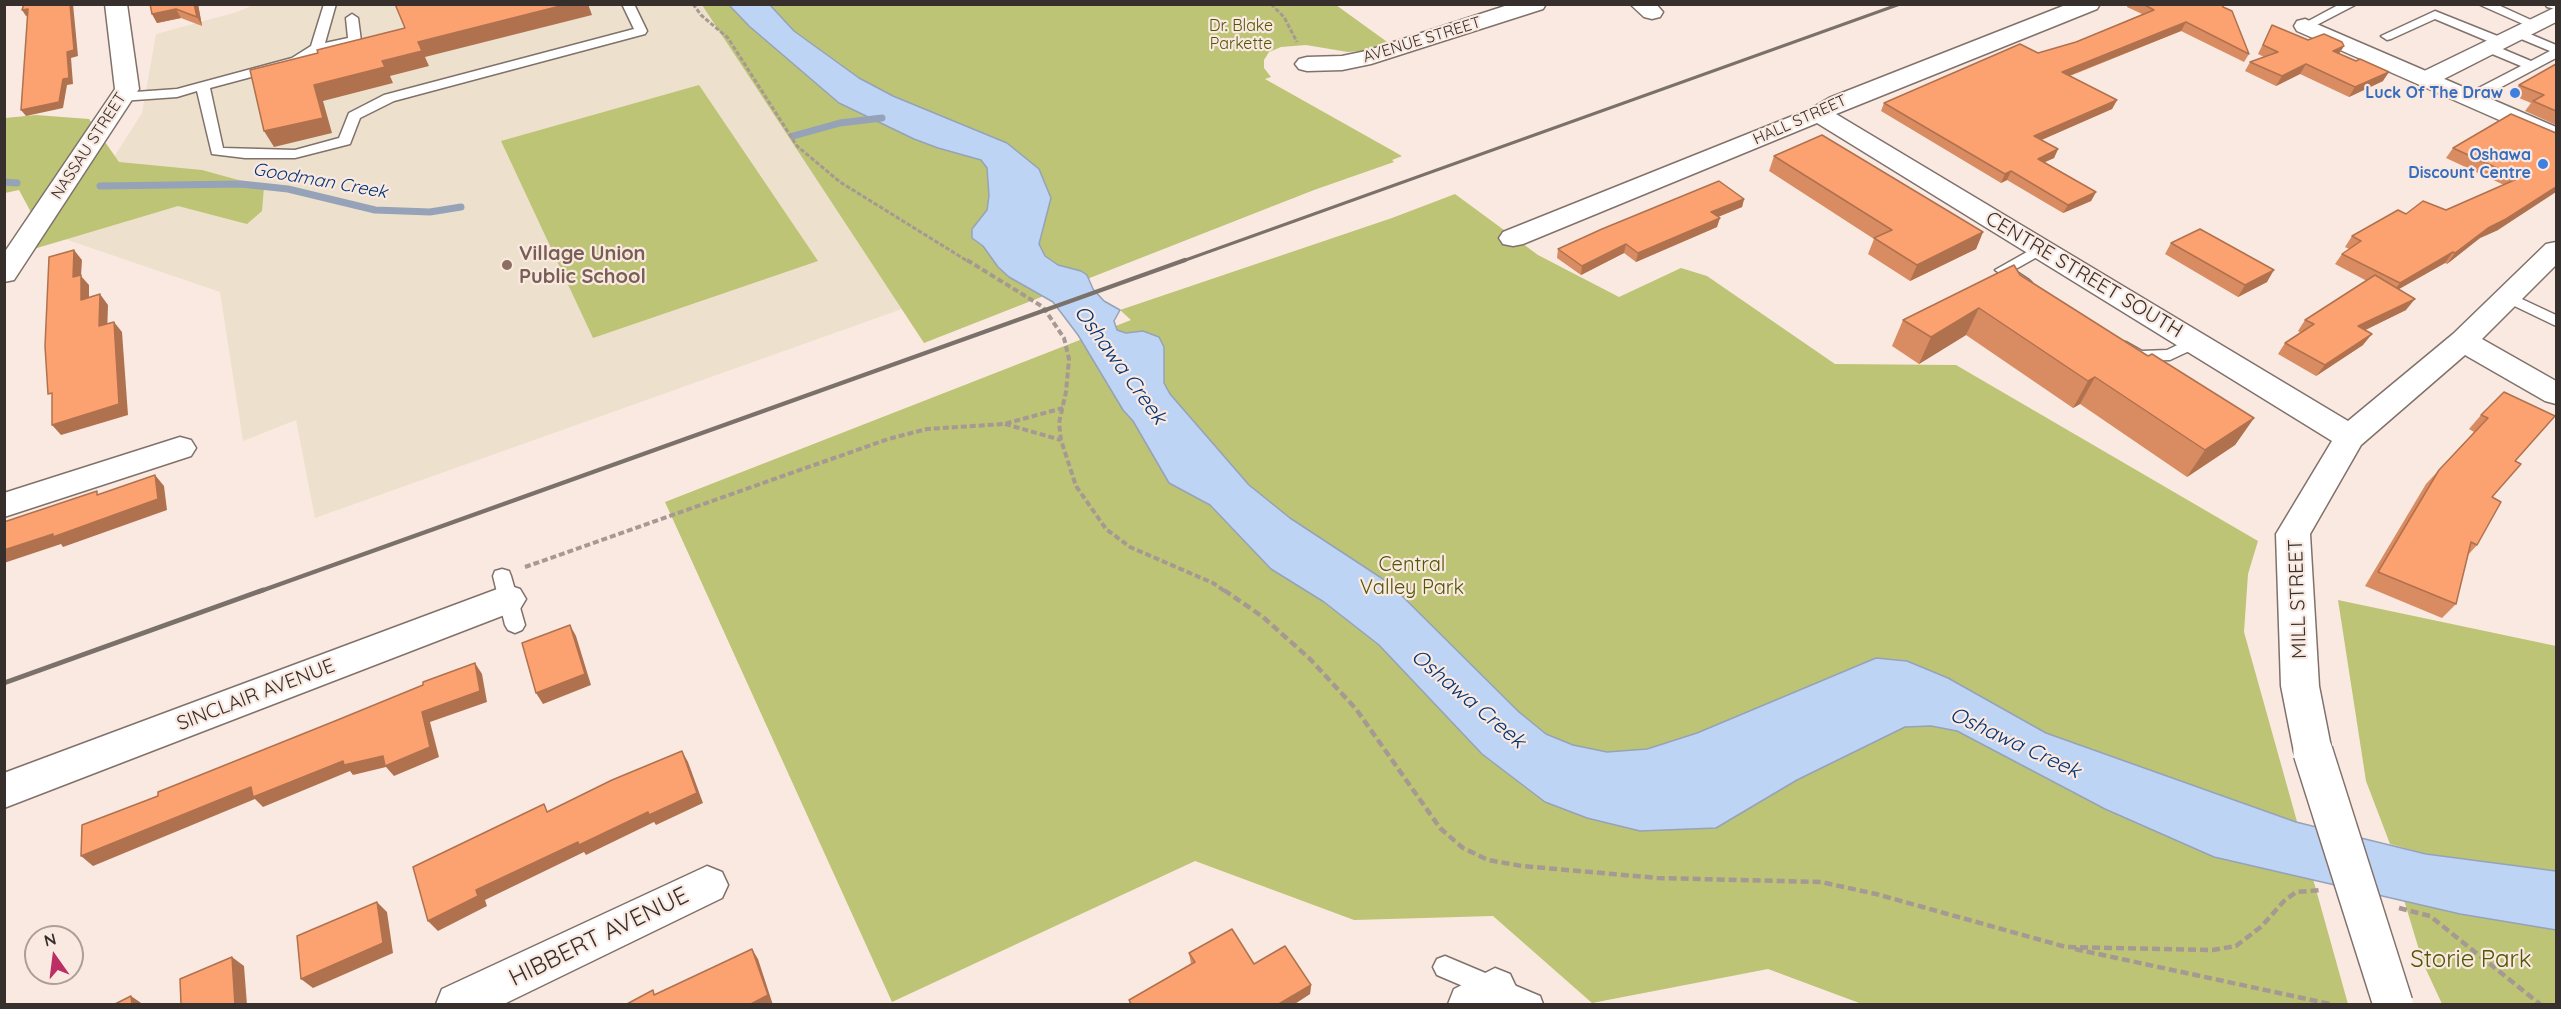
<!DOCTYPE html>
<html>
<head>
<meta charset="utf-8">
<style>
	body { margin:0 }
	#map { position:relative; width:2561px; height:1009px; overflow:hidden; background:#fae9e0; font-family:Quicksand,sans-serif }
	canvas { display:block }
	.frame { position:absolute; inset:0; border:6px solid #362f2c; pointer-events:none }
	.north { position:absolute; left:24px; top:925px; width:60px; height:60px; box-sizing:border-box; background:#fae9e0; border:2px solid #ac9f98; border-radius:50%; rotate:346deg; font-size:16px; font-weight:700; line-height:24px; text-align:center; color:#362f2c }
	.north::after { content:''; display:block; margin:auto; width:21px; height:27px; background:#bb2f64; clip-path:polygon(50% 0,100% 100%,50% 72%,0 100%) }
</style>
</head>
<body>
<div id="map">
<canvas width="2561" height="1009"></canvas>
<div class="frame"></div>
<div class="north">N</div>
</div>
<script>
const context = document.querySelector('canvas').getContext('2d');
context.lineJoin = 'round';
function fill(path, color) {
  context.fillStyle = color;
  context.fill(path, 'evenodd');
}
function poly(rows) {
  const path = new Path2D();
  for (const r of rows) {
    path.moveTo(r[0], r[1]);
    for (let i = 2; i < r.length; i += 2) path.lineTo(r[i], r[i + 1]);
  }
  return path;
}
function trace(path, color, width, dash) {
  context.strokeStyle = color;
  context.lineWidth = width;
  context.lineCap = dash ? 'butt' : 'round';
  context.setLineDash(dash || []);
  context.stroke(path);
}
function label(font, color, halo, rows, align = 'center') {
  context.font = font + ' Quicksand,sans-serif';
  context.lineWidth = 4.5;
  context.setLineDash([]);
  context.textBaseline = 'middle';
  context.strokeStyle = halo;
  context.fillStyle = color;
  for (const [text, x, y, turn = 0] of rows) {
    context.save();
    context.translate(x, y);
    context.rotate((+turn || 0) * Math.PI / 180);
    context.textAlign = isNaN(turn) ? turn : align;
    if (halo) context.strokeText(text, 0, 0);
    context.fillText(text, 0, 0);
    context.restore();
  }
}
fill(poly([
	[253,5,702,5,902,309,315,518,296,420,243,441,220,292,62,238,142,113,156,34,237,12]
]), '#ede1cd');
fill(poly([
	[702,5,1336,5,1390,44,1373,50,1348,52,1306,45,1281,47,1269,52,1264,60,1264,68,1271,77,1265,79,1402,156,1392,160,1394,162,1314,190,924,343],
	[699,85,818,261,593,338,501,141],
	[36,115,89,119,119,162,202,170,264,187,262,211,247,224,178,206,17,254,40,229,19,190,5,193,5,118],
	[1455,194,1538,255,1619,297,1681,268,1707,276,1835,364,1956,365,2258,541,2248,574,2244,632,2348,1004,1862,1004,1768,969,1592,1003,1493,916,1354,920,1195,861,892,1002,665,502,1131,320,1120,310,1392,218],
	[2338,600,2556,646,2556,871,2426,854,2390,844,2366,781],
	[2404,900,2460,914,2556,930,2556,1004,2442,1004,2423,963]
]), '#bdc475');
const water = poly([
	[729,5,770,5,794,31,859,78,893,96,1007,143,1039,169,1051,198,1039,244,1045,256,1058,265,1081,271,1087,275,1093,289,1104,301,1120,310,1114,321,1117,330,1126,333,1143,331,1159,337,1164,347,1164,383,1170,394,1249,485,1290,518,1389,583,1519,712,1546,734,1573,745,1607,752,1647,749,1697,733,1876,658,1907,661,1948,678,2046,733,2296,822,2426,854,2556,871,2556,930,2460,914,2214,857,2105,809,1957,731,1931,726,1905,727,1797,780,1716,828,1640,831,1587,818,1545,802,1482,754,1379,645,1324,602,1271,569,1210,505,1169,483,1133,421,1123,410,1078,335,1053,302,1009,277,998,267,983,246,972,238,972,229,987,210,989,196,987,168,981,160,938,148,914,139,839,103,749,26,729,5]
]);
fill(water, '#bed4f4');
trace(water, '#95a2b8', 1.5);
trace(poly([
	[793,136,840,123,882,118],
	[4,182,17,183],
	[100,186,241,184,288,189,375,210,430,212,461,207]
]), '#95a2b8', 7);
const service = poly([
	[324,4,336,4,325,43,348,38,346,18,352,14,358,18,361,41,359,44,321,51,300,64,210,88,223,148,295,150,339,138,349,113,384,95,634,29,622,4,634,4,647,31,645,34,394,101,360,118,350,144,295,158,245,158,212,154,197,91,177,97,121,101,114,97,121,93,177,89,292,58,311,46,324,4],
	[2340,4,2357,4,2309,29,2301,29,2299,26,2340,4],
	[2478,4,2496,4,2542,25,2540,28,2532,28,2478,4],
	[2545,4,2556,4,2556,9,2547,7,2545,4],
	[2435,11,2505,39,2507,42,2505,45,2497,45,2435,19,2391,39,2387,40,2381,36,2435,11],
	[2518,29,2556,45,2556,58,2475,101,2465,101,2463,98,2465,95,2521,66,2485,51,2483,48,2485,45,2493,45,2531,61,2550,51,2514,36,2512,33,2514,30,2518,29],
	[2041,244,2046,246,2048,249,2046,252,2014,270,2029,280,2032,283,2029,286,2019,286,1995,270,2041,244],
	[2509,293,2556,315,2556,326,2504,301,2501,298,2504,295,2509,293],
	[2194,337,2200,338,2202,342,2200,346,2170,360,2139,361,2133,360,2118,347,2120,343,2126,342,2142,351,2167,350,2194,337],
	[502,569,509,571,511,576,525,625,522,630,515,633,508,630,505,625,493,576,495,571,502,569],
	[1445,956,1540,996,1543,1004,1505,1004,1437,975,1433,967,1437,959,1445,956]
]);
const minor = poly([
	[105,4,127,4,139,89,14,280,4,282,4,253,115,89,105,4],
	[1511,4,1546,4,1543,9,1371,64,1342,70,1307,71,1299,69,1295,64,1299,59,1307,57,1342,56,1366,51,1511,4],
	[1630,4,1656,4,1663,12,1660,17,1652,19,1644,17,1630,4],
	[2068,4,2100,4,2097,9,1836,114,2348,421,2453,334,2546,244,2556,242,2556,265,2482,339,2556,381,2556,404,2545,401,2465,355,2361,445,2310,534,2319,686,2332,752,2327,764,2313,768,2299,764,2294,752,2281,686,2276,534,2332,441,1817,123,1523,244,1513,246,1503,244,1499,238,1503,232,1810,109,1829,98,2068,4],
	[2556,7,2556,22,2434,84,2426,86,2418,84,2414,79,2418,74,2556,7],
	[180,437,191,440,196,448,191,456,4,517,4,493,180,437],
	[508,585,520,589,526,599,520,609,4,808,4,773,508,585],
	[707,866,722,872,728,885,722,898,504,1004,436,1004,442,989,707,866],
	[1495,968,1510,974,1517,989,1510,1004,1448,1004,1454,989,1495,968]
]);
const secondary = poly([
	[2305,19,2556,127,2556,143,2547,141,2297,31,2294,26,2297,21,2305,19]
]);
trace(service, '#80716a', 3);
trace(minor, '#80716a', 3);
trace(secondary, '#80716a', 3);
trace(poly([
	[693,4,701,15,728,38,797,146,840,182,969,262],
	[1271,4,1284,17,1297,42]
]), '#a69993', 3, [4.5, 2]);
trace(poly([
	[967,260,1043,307,1064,338,1069,359,1066,392,1059,423,1061,440,1076,486,1106,529,1130,547,1213,583,1226,592],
	[1005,424,1061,440],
	[525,567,888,439,927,429,1004,424,1063,408]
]), '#a69993', 4, [6, 3]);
trace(poly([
	[1224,590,1263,617,1310,659,1356,709,1440,828,1463,848,1488,860,1522,866,1658,878,1821,882,1876,894,2066,947,2213,950,2236,946,2262,926,2284,901,2296,892,2322,890],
	[2399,908,2430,916,2540,1004],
	[2075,949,2330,1004]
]), '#a69993', 4.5, [8, 4]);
fill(service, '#fff');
fill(minor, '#fff');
fill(secondary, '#fff');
trace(poly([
	[1180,262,1900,4]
]), '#7b716b', 3);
trace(poly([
	[258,592,1185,260]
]), '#7b716b', 4.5);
trace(poly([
	[4,683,263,590]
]), '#7b716b', 5);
const minorBridge = poly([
	[2313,752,2393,1004]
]);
trace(minorBridge, '#80716a', 42, []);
trace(minorBridge, '#fff', 39);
fill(poly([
	[150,4,198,4,202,26,181,18,157,23,152,14],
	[2128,4,2222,4,2249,54,2244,62,2181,31,2070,76,2117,100,2112,109,2041,140,2058,149,2054,158,2045,162,2096,192,2091,201,2063,213,2007,180,2001,183,1881,111,1884,103,2076,42,2142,14,2127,7],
	[2272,25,2308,40,2344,46,2339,54,2383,81,2349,97,2300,74,2276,86,2245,71,2250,62,2264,57,2258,54],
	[2556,64,2556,125,2525,111,2531,103,2512,95,2519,85],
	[2554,133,2498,230,2480,238,2447,264,2445,263,2399,289,2406,310,2365,330,2363,345,2316,376,2278,354,2285,343,2301,333,2298,331,2305,320,2367,281,2335,264,2342,254,2349,249,2345,247,2352,236,2406,214,2446,210,2504,185,2446,158,2453,148],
	[1774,156,1983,232,1976,249,1910,281,1868,254,1874,239,1769,171],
	[1744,199,1742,207,1718,217,1717,227,1636,262,1624,253,1581,275,1557,258,1558,249],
	[2171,243,2267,282,2238,297,2165,254],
	[2020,275,2148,356,2254,418,2235,445,2187,477,2080,404,2073,408,1966,335,1919,364,1892,346,1903,320],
	[2504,392,2515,461,2492,497,2477,545,2468,555,2456,604,2442,618,2365,586,2426,484,2474,432,2469,429,2481,415],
	[1189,953,1254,964,1311,985,1310,994,1293,1005,1130,1005,1129,1000,1191,964]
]), '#d98b61');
fill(poly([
	[70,4,73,4,78,56,71,58,73,84,67,85,63,108,26,116,21,110],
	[194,4,198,4,202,26,197,17],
	[568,4,588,4,592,15,425,57,429,66,390,76,393,83,323,101,332,133,274,147,264,131,314,85,418,42],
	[28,9,32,15,26,16,22,10],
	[176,9,181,18,157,23,152,14],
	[2186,22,2181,31,2058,80,2062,72],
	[2344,46,2338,55,2333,51],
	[2306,64,2300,74,2276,86,2282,76],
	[2389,72,2383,81,2349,97,2355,87],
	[2117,100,2112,109,2030,145,2034,136],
	[2058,149,2054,158,2034,167,2038,159],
	[2011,171,2007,180,2001,183,2005,174],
	[2556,187,2556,192,2498,230,2480,238,2447,264,2455,253,2488,228],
	[2096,192,2091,201,2063,213,2068,205],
	[1744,199,1742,207,1708,221,1711,212],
	[1720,218,1717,227,1636,262,1638,253],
	[1983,232,1976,249,1910,281,1917,265],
	[1626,244,1624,253,1581,275,1582,266],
	[74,250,82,260,81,276,89,285,89,310,81,300,73,277],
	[2453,252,2445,263,2392,293,2400,283],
	[2274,270,2267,282,2238,297,2245,285],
	[100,294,108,305,107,336,99,326],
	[2415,299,2406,310,2349,338,2358,326],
	[1979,308,1966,335,1919,364,1931,337],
	[114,322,122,332,128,415,61,435,52,425],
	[2372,334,2363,345,2316,376,2325,365],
	[2095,377,2080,404,2073,408,2088,381],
	[2254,418,2235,445,2187,477,2205,450],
	[155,475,164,486,167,510,63,547,61,544,4,563,4,550],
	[570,625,576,636,591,685,543,704,536,693],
	[475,663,482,674,487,702,430,722,439,757,394,776,386,767,353,775,350,771,263,807,255,799,93,866,81,856,251,787,343,761,422,712],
	[682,751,688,762,703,803,656,825,654,822,586,855,584,852,485,900,487,906,438,931,428,921,476,890],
	[377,902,387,912,393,953,313,988,301,979],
	[752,949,758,959,773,1005,749,1005],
	[232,957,244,966,247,1005,235,1005],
	[1311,985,1310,994,1293,1005,1277,1005],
	[131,996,144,1005,132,1005]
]), '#b0714f');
const building = poly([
	[24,4,70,4,74,50,67,52,69,78,63,79,59,102,21,110,28,9,22,10,24,4],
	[150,4,194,4,197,17,176,9,152,14,150,4],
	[395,4,568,4,418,42,422,51,382,61,385,67,314,85,323,118,264,131,250,70,318,53,317,50,405,28,395,4],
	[2143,4,2222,4,2223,7,2232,11,2249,54,2186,22,2062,72,2117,100,2034,136,2058,149,2038,159,2096,192,2068,205,2011,171,2005,174,1884,103,2020,44,2038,53,2076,42,2154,10,2143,4],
	[2272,25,2308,40,2324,34,2342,42,2344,46,2333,51,2356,61,2360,59,2389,72,2355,87,2306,64,2282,76,2250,62,2278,52,2263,45,2272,25],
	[2556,64,2556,111,2533,101,2544,95,2519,85,2556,64],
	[2511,114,2556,133,2556,187,2506,219,2488,228,2455,253,2453,252,2400,283,2342,254,2361,241,2352,236,2398,210,2406,214,2423,201,2446,210,2519,178,2453,148,2511,114],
	[1822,135,1983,232,1917,265,1874,238,1892,230,1774,156,1822,135],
	[1719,181,1744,199,1711,212,1720,218,1638,253,1626,244,1582,266,1558,249,1602,229,1719,181],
	[2200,229,2274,270,2245,285,2171,243,2200,229],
	[74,250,73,277,81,275,81,300,100,294,99,326,114,322,119,404,52,425,52,393,48,394,45,346,49,257,74,250],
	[2014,265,2020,275,2148,356,2152,354,2254,418,2205,450,2095,377,2088,381,1979,308,1931,337,1903,320,2014,265],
	[2375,275,2415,299,2358,326,2372,334,2325,365,2285,343,2314,324,2305,320,2375,275],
	[2504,392,2555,416,2515,461,2521,464,2492,497,2501,502,2477,545,2471,542,2456,604,2378,572,2439,470,2488,418,2481,415,2504,392],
	[155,475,158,499,53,537,53,534,4,550,4,522,97,491,97,495,155,475],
	[570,625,585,674,536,693,522,643,570,625],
	[475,663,480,691,422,712,430,747,385,766,383,756,344,765,343,761,253,797,251,787,81,856,82,825,158,796,158,792,335,721,423,685,423,682,475,663],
	[682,751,697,793,649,815,648,812,579,845,578,842,476,890,478,896,428,921,413,867,544,804,547,812,612,780,682,751],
	[377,902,383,943,301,979,297,936,377,902],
	[1232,929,1254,964,1285,946,1311,985,1277,1005,1130,1005,1131,1004,1129,1000,1195,962,1189,953,1232,929],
	[752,949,768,995,749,1005,625,1005,653,990,654,995,752,949],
	[232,957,235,1005,181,1005,180,979,232,957],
	[131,996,132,1005,113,1005,131,996]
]);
fill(building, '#fca271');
trace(building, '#b0714f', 1.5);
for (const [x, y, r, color] of [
	[2515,93,6,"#3f7fe0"],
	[2543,164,6,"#3f7fe0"],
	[507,265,6,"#8d6e63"]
]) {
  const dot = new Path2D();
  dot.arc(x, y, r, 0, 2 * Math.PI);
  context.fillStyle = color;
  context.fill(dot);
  trace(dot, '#fae9e0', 2);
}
label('16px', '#515506', '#fae9e0', [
	["Dr. Blake",1241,26],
	["Parkette",1241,44]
]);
label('16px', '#362f2c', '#fae9e0', [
	["AVENUE STREET",1422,40,-17],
	["HALL STREET",1800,120,-24],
	["NASSAU STREET",89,146,-57]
]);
label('bold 16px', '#366cbe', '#fae9e0', [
	["Luck Of The Draw",2503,93],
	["Oshawa",2531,155],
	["Discount Centre",2531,173]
], 'right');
label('italic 18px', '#003577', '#fae9e0', [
	["Goodman Creek",320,181,10]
]);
label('bold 20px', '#785e54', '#fae9e0', [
	["Village Union",519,254],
	["Public School",519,277]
], 'left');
label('20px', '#362f2c', '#fae9e0', [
	["CENTRE STREET SOUTH",2084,275,31],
	["MILL STREET",2298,599,-92],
	["SINCLAIR AVENUE",256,695,-21]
]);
label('20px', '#515506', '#fae9e0', [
	["Central",1412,565],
	["Valley Park",1412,588]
]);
label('italic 21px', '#003577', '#fae9e0', [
	["Oshawa Creek",1120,365,54],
	["Oshawa Creek",1468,699,40],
	["Oshawa Creek",2015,743,25]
]);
label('24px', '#362f2c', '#fae9e0', [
	["HIBBERT AVENUE",599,937,-26]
]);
label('24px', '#515506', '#fae9e0', [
	["Storie Park",2471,960]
]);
</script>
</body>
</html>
